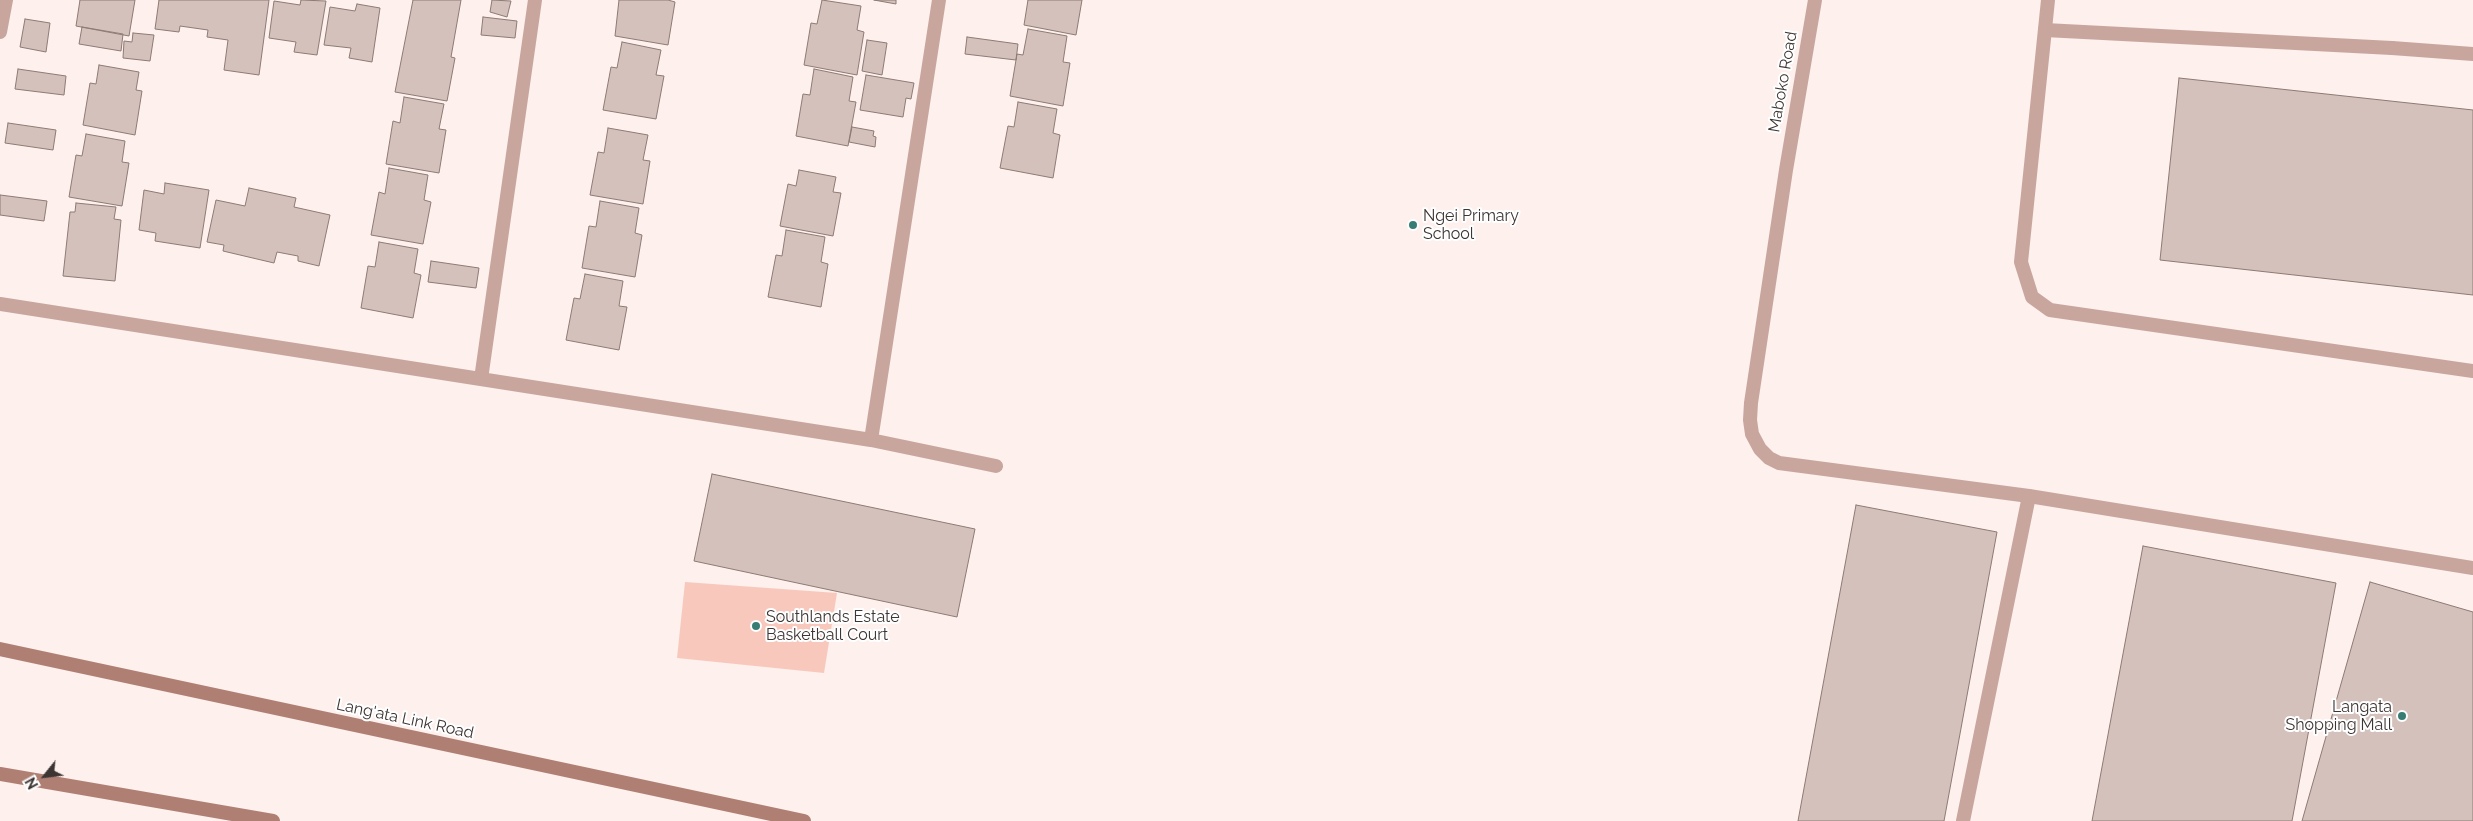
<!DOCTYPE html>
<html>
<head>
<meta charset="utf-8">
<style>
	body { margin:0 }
	#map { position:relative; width:2473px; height:821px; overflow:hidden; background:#fdf0ed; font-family:Raleway,sans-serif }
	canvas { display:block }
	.north { position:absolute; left:20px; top:751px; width:50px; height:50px; -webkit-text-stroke:4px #fff; paint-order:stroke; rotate:241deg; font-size:14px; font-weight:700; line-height:20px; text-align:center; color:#3d3533 }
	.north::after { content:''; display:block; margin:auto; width:18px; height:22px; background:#3d3533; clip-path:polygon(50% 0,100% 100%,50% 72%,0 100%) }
</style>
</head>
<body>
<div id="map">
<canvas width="2473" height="821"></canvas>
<div class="north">N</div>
</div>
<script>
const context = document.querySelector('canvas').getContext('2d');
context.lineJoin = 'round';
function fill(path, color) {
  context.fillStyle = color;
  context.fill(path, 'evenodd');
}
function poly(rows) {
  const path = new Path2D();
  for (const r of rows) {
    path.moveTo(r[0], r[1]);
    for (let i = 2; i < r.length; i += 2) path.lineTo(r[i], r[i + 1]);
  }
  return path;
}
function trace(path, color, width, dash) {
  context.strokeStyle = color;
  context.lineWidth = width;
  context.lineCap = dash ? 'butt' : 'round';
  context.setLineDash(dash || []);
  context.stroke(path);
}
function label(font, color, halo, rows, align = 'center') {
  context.font = font + ' Raleway,sans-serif';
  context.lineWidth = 4;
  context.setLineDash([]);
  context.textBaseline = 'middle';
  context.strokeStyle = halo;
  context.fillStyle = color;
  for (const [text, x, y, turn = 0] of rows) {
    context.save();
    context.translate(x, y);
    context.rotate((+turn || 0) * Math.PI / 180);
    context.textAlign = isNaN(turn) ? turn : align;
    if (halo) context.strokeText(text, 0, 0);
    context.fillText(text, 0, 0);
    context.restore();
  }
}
fill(poly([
	[685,582,837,593,824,673,677,658]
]), '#f8c8bd');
const building = poly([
	[80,0,135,0,129,36,76,26,80,0],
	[159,0,269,0,259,75,224,70,228,40,207,37,208,30,180,26,179,32,155,29,159,0],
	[301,0,326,1,317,55,294,52,296,42,269,38,274,1,300,5,301,0],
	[413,0,461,0,451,57,455,58,447,101,395,92,413,0],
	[492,0,511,1,507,17,490,12,492,0],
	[619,0,668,0,675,2,668,45,615,36,619,0],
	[822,0,861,6,857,30,864,32,857,75,804,65,811,23,817,24,822,0],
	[874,0,896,0,896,4,874,0],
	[1028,0,1082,0,1076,35,1024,25,1028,0],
	[357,4,380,8,372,62,349,58,351,48,324,45,330,7,355,11,357,4],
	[483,17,517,21,515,38,481,35,483,17],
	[25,19,50,23,46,52,20,47,25,19],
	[82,27,123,34,121,51,79,44,82,27],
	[1028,29,1067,36,1063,62,1070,63,1063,106,1010,96,1017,54,1023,55,1028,29],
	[133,33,154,35,150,61,123,58,124,41,132,42,133,33],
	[967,37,1018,44,1016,60,965,54,967,37],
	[867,40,887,43,882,75,862,71,867,40],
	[622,42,661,50,656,75,664,76,656,119,603,110,611,67,617,68,622,42],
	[99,65,139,72,136,90,142,91,135,135,83,125,90,83,96,84,99,65],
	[18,69,66,76,64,95,15,89,18,69],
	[814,69,853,77,849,101,856,102,848,146,796,136,803,94,810,95,814,69],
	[866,75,914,83,911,99,906,98,903,117,860,110,866,75],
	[2179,78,2473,110,2473,295,2160,260,2179,78],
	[404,97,444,104,439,129,446,130,439,173,386,164,393,121,400,123,404,97],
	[1018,102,1057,109,1053,133,1060,135,1053,178,1000,168,1008,126,1014,127,1018,102],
	[8,123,56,130,53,150,5,143,8,123],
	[852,127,874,131,873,136,876,137,875,147,849,142,852,127],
	[608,128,648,135,643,160,650,161,643,204,590,195,598,152,604,153,608,128],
	[86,134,125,141,122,162,129,163,122,206,69,197,76,155,82,156,86,134],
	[389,168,428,175,424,200,431,202,423,244,371,235,379,192,385,194,389,168],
	[799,170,836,177,833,192,841,193,833,236,780,226,788,184,796,186,799,170],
	[165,183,209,190,200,248,155,241,156,233,139,230,144,190,164,194,165,183],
	[249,188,296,198,294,207,330,215,319,266,298,261,298,256,277,252,274,263,223,251,224,245,207,242,216,200,245,206,249,188],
	[0,195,47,201,44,221,0,215,0,195],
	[600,201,639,208,635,233,642,235,635,277,582,268,589,226,596,227,600,201],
	[76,203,116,207,114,219,121,220,115,281,63,276,70,212,75,212,76,203],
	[786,230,825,237,821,262,828,264,821,307,768,297,776,255,782,256,786,230],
	[379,242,418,249,414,273,421,275,413,318,361,308,368,266,375,267,379,242],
	[431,261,479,268,476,288,428,282,431,261],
	[585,274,623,281,619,306,627,307,619,350,566,340,574,298,580,299,585,274],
	[712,474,975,529,957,617,694,561,712,474],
	[1856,505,1997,532,1944,821,1798,821,1856,505],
	[2143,546,2336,583,2292,821,2092,821,2143,546],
	[2370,582,2473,612,2473,821,2302,821,2370,582]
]);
fill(building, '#d5c1bc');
trace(building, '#8d7a75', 1);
trace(poly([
	[1963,821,2029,496]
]), '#c8a69e', 14);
trace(poly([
	[2045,30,2392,48]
]), '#c8a69e', 14);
trace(poly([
	[1815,0,1786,170,1751,403,1750,420,1752,434,1760,449,1769,458,1779,463,2029,496,2473,568],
	[2048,0,2021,262,2032,297,2050,310,2473,371],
	[0,32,6,0],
	[2392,48,2473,54],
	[0,304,871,440,996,466],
	[481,379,535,0],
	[871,440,939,0]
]), '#c8a69e', 14);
trace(poly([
	[0,649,804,821],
	[0,774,273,821]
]), '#b07f74', 14);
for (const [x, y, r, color] of [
	[1413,225,5,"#377d73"],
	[756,626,5,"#377d73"],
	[2402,716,5,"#377d73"]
]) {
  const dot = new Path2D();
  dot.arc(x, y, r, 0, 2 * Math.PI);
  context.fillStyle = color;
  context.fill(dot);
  trace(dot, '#fff', 2);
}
label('16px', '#3d3533', '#fff', [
	["Maboko Road",1783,82,-80],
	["Lang'ata Link Road",405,719,12]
]);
label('16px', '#3d3533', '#fff', [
	["Ngei Primary",1423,216],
	["School",1423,234],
	["Southlands Estate",766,617],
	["Basketball Court",766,635],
	["Langata",2392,707,"right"],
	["Shopping Mall",2392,725,"right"]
], 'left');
</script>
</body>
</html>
